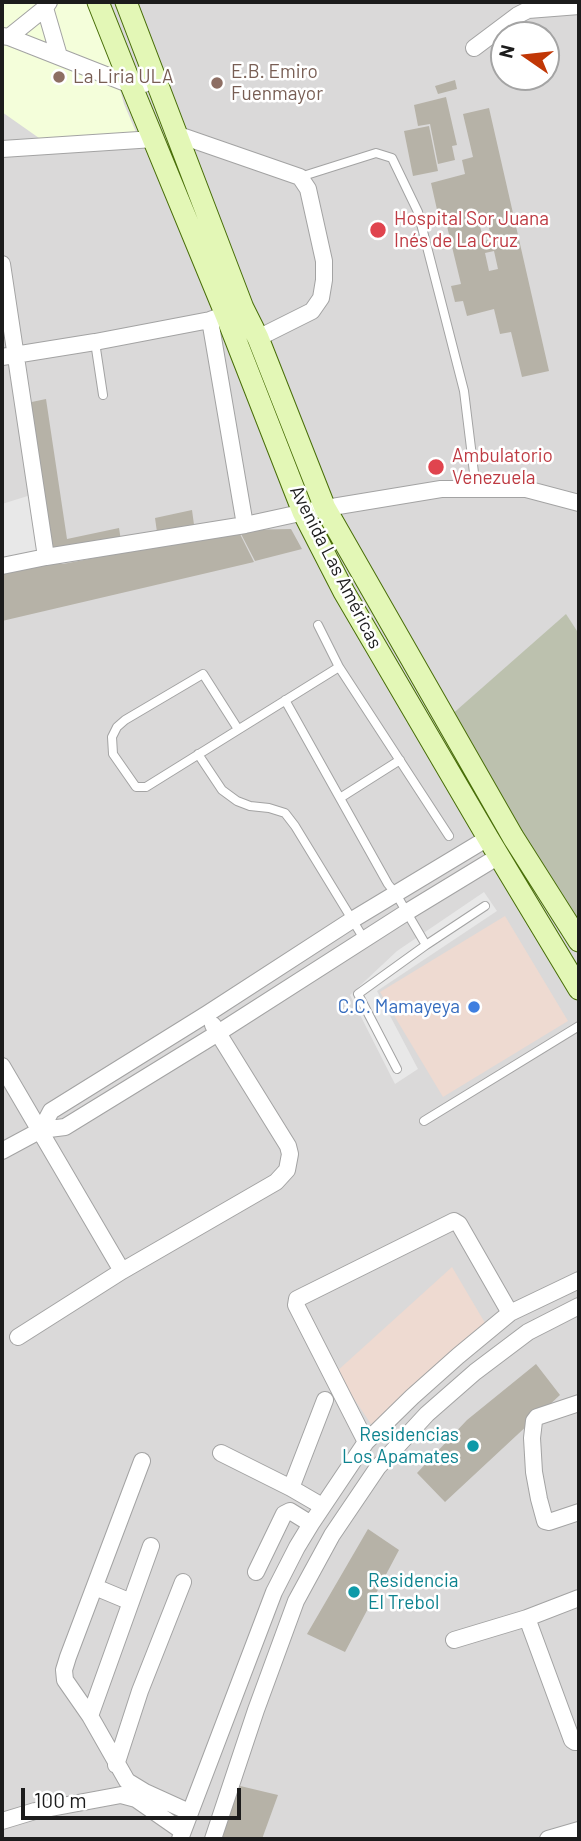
<!DOCTYPE html>
<html>
<head>
<meta charset="utf-8">
<style>
	body { margin:0 }
	#map { position:relative; width:581px; height:1841px; overflow:hidden; background:#edece2; font-family:Barlow,sans-serif }
	canvas { display:block }
	.frame { position:absolute; inset:0; border:4px solid #1c1c1c; pointer-events:none }
	.north { position:absolute; left:490px; top:21px; width:70px; height:70px; box-sizing:border-box; background:#fff; border:2px solid #a4a4a4; border-radius:50%; rotate:284deg; font-size:19px; font-weight:700; line-height:28px; text-align:center; color:#1c1c1c }
	.north::after { content:''; display:block; margin:auto; width:24px; height:32px; background:#c13706; clip-path:polygon(50% 0,100% 100%,50% 72%,0 100%) }
	.scale { position:absolute; left:21px; top:1788px; width:220px; height:32px; box-sizing:border-box; border:4px solid #1c1c1c; border-top:0; padding-left:9px; font-size:21px; line-height:24px; white-space:nowrap; color:#1c1c1c; -webkit-text-stroke:5px #fff; paint-order:stroke }
</style>
</head>
<body>
<div id="map">
<canvas width="581" height="1841"></canvas>
<div class="frame"></div>
<div class="north">N</div>
<div class="scale">100 m</div>
</div>
<script>
const context = document.querySelector('canvas').getContext('2d');
context.lineJoin = 'round';
function fill(path, color) {
  context.fillStyle = color;
  context.fill(path, 'evenodd');
}
function poly(rows) {
  const path = new Path2D();
  for (const r of rows) {
    path.moveTo(r[0], r[1]);
    for (let i = 2; i < r.length; i += 2) path.lineTo(r[i], r[i + 1]);
  }
  return path;
}
function trace(path, color, width, dash) {
  context.strokeStyle = color;
  context.lineWidth = width;
  context.lineCap = dash ? 'butt' : 'round';
  context.setLineDash(dash || []);
  context.stroke(path);
}
function label(font, color, halo, rows, align = 'center') {
  context.font = font + ' Barlow,sans-serif';
  context.lineWidth = 5;
  context.setLineDash([]);
  context.textBaseline = 'middle';
  context.strokeStyle = halo;
  context.fillStyle = color;
  for (const [text, x, y, turn = 0] of rows) {
    context.save();
    context.translate(x, y);
    context.rotate((+turn || 0) * Math.PI / 180);
    context.textAlign = isNaN(turn) ? turn : align;
    if (halo) context.strokeText(text, 0, 0);
    context.fillText(text, 0, 0);
    context.restore();
  }
}
fill(poly([
	[2,2,579,2,579,1839,2,1839],
	[504,35,546,35,546,77,504,77]
]), '#dad9d9');
fill(poly([
	[505,916,568,1021,443,1097,380,992],
	[452,1267,488,1328,377,1433,336,1372]
]), '#eedad1');
fill(poly([
	[2,2,90,2,109,50,124,104,136,132,136,136,132,139,39,138,2,112]
]), '#f4feda');
fill(poly([
	[566,614,579,634,579,950,441,724]
]), '#bcc1ae');
fill(poly([
	[34,494,42,554,2,564,2,504],
	[484,892,497,911,377,991,418,1069,395,1084,350,995,397,951]
]), '#e8e8e8');
fill(poly([
	[455,80,457,89,438,94,435,86],
	[446,97,457,145,452,146,455,160,438,164,430,124,418,126,414,105],
	[489,108,549,371,522,377,511,332,500,334,494,309,467,316,463,301,455,302,451,286,461,284,446,222,440,223,431,183,465,174,462,160,473,157,463,114],
	[487,221,492,239,484,241,479,223],
	[494,251,498,269,489,271,485,253],
	[429,126,438,171,413,176,404,131],
	[46,399,67,539,119,528,122,547,48,555,27,403],
	[192,510,195,532,158,539,155,518],
	[291,529,302,549,255,561,239,530],
	[238,530,254,562,2,621,2,569,45,559,63,564],
	[536,1364,560,1395,445,1502,417,1473,467,1420],
	[368,1529,399,1550,345,1652,307,1634],
	[236,1785,278,1795,262,1839,219,1839]
]), '#b6b2a7');
const lane = poly([
	[300,177,376,153,392,158,418,212,443,309,464,391,476,489],
	[95,342,103,395],
	[318,625,339,667],
	[285,700,388,884,396,894,426,945],
	[238,729,203,674,125,720,117,727,112,737,113,754,136,787,146,787,339,667,449,836],
	[198,754,222,790,237,801,250,806,269,808,285,813,295,826,364,939],
	[340,798,400,760],
	[397,1069,358,994,426,945,485,906],
	[424,1121,579,1026]
]);
const street = poly([
	[45,8,59,56],
	[2,36,9,37,45,8,49,2],
	[9,37,131,85,144,84,155,76],
	[474,48,518,15,528,10,579,6],
	[176,134,300,177,308,189,324,261,324,280,321,298,312,311,258,338],
	[2,149,154,139],
	[2,264,46,557],
	[210,320,245,525],
	[2,357,95,342,210,320,234,311],
	[2,566,46,557,245,525,314,510,441,489,526,489,579,503],
	[2,1066,122,1271],
	[41,1130,51,1111,207,1014,352,920,488,838],
	[2,1151,41,1130,65,1127,218,1033,407,912,499,856],
	[18,1337,122,1271,276,1182,287,1170,290,1154,288,1146,213,1025],
	[579,1403,537,1417,534,1421,532,1438,534,1472,539,1499,545,1521,549,1522,579,1512],
	[366,1442,296,1305,297,1299,454,1221,459,1224,510,1313],
	[221,1453,291,1488,322,1506],
	[142,1461,68,1657,64,1670,65,1680,90,1716,127,1781,145,1792,189,1812],
	[291,1488,325,1400],
	[256,1572,284,1514,290,1511,311,1524],
	[95,1587,131,1602],
	[527,1618,579,1598],
	[454,1640,527,1618,572,1740,575,1742,579,1742],
	[90,1716,151,1546],
	[116,1765,140,1691,183,1582],
	[2,1821,35,1811,121,1795,136,1799,182,1831],
	[180,1839,274,1592,297,1547,311,1524,366,1442,412,1397,458,1356,510,1313,579,1280],
	[213,1839,256,1710,296,1601,332,1535,378,1467,427,1414,475,1372,528,1332,579,1306],
	[548,1839,579,1830]
]);
const secondary = poly([
	[98,2,131,85,226,315,303,512,344,592,488,838,579,989],
	[126,2,243,308,258,338,325,508,513,837,579,941]
]);
trace(lane, '#a3a3a3', 10);
trace(street, '#a3a3a3', 18);
trace(secondary, '#486e08', 23);
trace(lane, '#fff', 8);
trace(street, '#fff', 16);
trace(secondary, '#e3f7b6', 21);
for (const [x, y, r, color] of [
	[59,77,7,"#8d6e63"],
	[217,83,7,"#8d6e63"],
	[378,230,9,"#e0444e"],
	[436,467,9,"#e0444e"],
	[474,1007,7,"#3f7fe0"],
	[473,1446,7,"#0f9aa8"],
	[354,1592,7,"#0f9aa8"]
]) {
  const dot = new Path2D();
  dot.arc(x, y, r, 0, 2 * Math.PI);
  context.fillStyle = color;
  context.fill(dot);
  trace(dot, '#fff', 2.5);
}
label('19px', '#785e54', '#fff', [
	["E.B. Emiro",231,72],
	["Fuenmayor",231,94],
	["La Liria ULA",73,77]
], 'left');
label('19px', '#be3a42', '#fff', [
	["Hospital Sor Juana",394,219],
	["Inés de La Cruz",394,241],
	["Ambulatorio",452,456],
	["Venezuela",452,478]
], 'left');
label('19px', '#1c1c1c', '#fff', [
	["Avenida Las Américas",336,567,63]
]);
label('19px', '#366cbe', '#fff', [
	["C.C. Mamayeya",460,1007]
], 'right');
label('19px', '#0d838f', '#fff', [
	["Residencias",459,1435],
	["Los Apamates",459,1457],
	["Residencia",368,1581,"left"],
	["El Trebol",368,1603,"left"]
], 'right');
</script>
</body>
</html>
